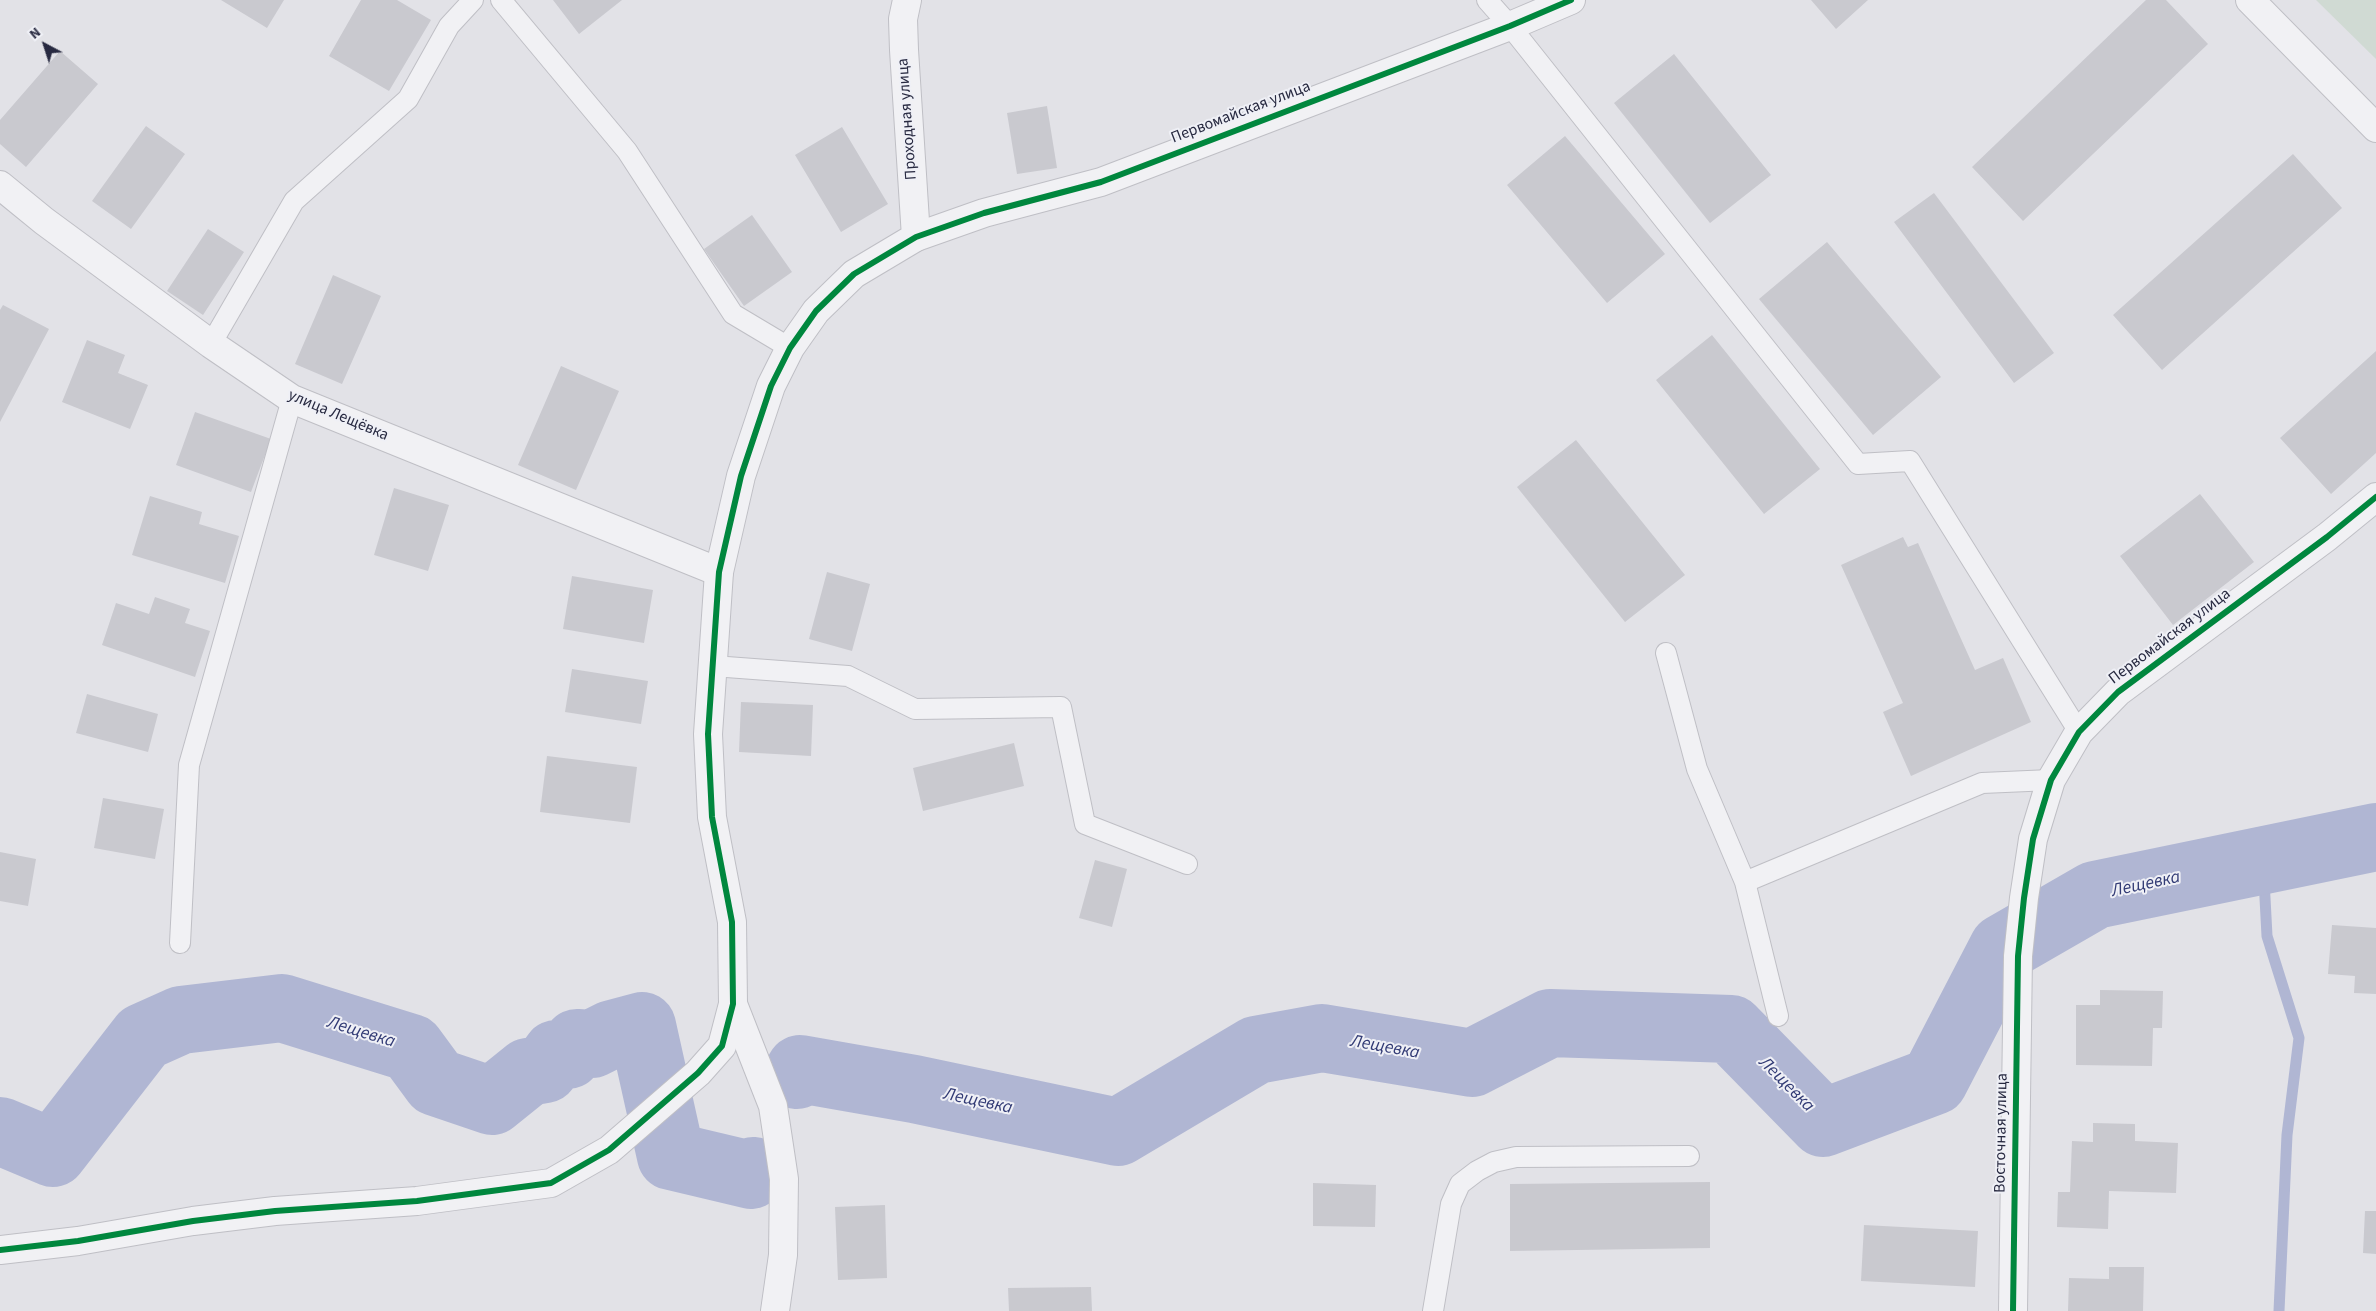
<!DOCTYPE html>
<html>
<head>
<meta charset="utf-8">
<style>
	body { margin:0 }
	#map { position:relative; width:2376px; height:1311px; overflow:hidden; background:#e2e2e7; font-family:"Source Sans 3",sans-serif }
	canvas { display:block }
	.north { position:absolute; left:20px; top:20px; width:50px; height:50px; -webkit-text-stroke:4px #eff0f6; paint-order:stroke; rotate:320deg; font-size:14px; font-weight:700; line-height:20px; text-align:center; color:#282a41 }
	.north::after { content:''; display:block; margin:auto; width:18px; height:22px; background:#282a41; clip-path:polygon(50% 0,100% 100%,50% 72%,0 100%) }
</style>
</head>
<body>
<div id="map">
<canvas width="2376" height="1311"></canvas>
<div class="north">N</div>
</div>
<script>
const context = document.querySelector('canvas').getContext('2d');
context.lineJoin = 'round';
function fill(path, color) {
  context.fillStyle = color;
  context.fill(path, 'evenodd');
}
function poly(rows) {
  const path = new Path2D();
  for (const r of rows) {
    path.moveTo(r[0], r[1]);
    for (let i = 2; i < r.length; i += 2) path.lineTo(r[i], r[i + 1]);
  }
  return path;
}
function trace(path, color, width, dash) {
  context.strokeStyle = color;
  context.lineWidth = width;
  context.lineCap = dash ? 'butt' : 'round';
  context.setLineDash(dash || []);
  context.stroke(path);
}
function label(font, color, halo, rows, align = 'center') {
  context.font = font + ' "Source Sans 3",sans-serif';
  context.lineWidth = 4;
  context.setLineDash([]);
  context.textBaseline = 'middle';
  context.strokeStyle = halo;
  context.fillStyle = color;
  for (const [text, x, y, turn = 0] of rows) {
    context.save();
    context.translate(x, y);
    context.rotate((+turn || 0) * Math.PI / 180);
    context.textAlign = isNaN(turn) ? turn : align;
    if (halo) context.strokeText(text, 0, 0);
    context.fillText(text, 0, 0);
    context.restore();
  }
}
fill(poly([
	[2316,0,2376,0,2376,59]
]), '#d0dad3');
trace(poly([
	[2263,860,2267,936,2299,1038,2287,1135,2279,1311]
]), '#b0b6d3', 11);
trace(poly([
	[797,1075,800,1069,914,1089,1118,1132,1256,1050,1322,1038,1472,1063,1550,1023,1731,1029,1823,1123,1934,1081,2003,948,2095,895,2376,837],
	[0,1131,53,1153,143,1037,181,1020,282,1008,411,1048,436,1082,492,1101,528,1072,545,1069,556,1054,568,1055,577,1043,592,1044,612,1034,642,1026,671,1156,751,1175,753,1171]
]), '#b0b6d3', 68);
fill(poly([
	[221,0,284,0,267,28],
	[361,0,397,0,431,20,389,91,329,56],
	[553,0,622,0,579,34],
	[1811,0,1868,0,1836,29],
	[2146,0,2166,0,2208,44,2023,221,1972,167],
	[60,51,98,84,26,167,0,144,0,120],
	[1674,54,1771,175,1710,223,1614,103],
	[1047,106,1057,168,1017,174,1007,113],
	[146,126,185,154,131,229,92,201],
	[842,127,888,204,841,232,795,155],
	[1565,136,1665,254,1607,303,1507,185],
	[2293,154,2342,208,2162,370,2113,315],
	[1934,193,2054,353,2014,383,1894,222],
	[752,215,792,272,744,306,704,249],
	[208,229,244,252,203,315,167,291],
	[1827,242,1941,377,1873,435,1759,299],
	[333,275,381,296,342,384,295,364],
	[3,305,49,329,0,422,0,310],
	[1712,335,1820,469,1764,514,1656,380],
	[87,340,125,355,118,373,148,385,130,429,62,402],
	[2376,351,2376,453,2331,494,2280,438],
	[561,366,619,391,576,490,518,465],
	[195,412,271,439,251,492,176,465],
	[1576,440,1685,575,1625,622,1517,487],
	[394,488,449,505,428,571,374,555],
	[2200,494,2254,562,2173,625,2120,556],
	[150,496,202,512,199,524,239,536,225,583,132,555],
	[1903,537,1908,547,1918,543,1975,670,2003,658,2031,722,1911,776,1883,712,1903,703,1841,565],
	[827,572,870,584,852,651,809,639],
	[572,576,653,590,644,643,563,629],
	[155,597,190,609,185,623,210,631,195,677,102,645,116,603,149,614],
	[572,669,648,681,641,724,565,712],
	[87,694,158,714,148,752,76,733],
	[741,702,813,705,811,756,739,752],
	[1014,743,1024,786,923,811,913,768],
	[547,756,637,767,630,823,540,812],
	[103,798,164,809,155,859,94,848],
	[0,852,36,859,28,906,0,901],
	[1095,860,1127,869,1112,927,1079,918],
	[2332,925,2376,928,2376,994,2354,993,2355,976,2328,974],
	[2100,990,2163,991,2162,1028,2153,1028,2152,1066,2076,1065,2076,1005,2100,1005],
	[2093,1123,2135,1124,2135,1141,2178,1143,2176,1193,2109,1191,2108,1229,2057,1227,2058,1192,2070,1192,2072,1141,2093,1142],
	[1710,1182,1710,1248,1510,1251,1510,1184],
	[1313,1183,1376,1185,1375,1227,1313,1226],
	[885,1205,887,1278,838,1280,835,1207],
	[2365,1211,2376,1211,2376,1254,2363,1253],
	[1864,1225,1978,1231,1975,1287,1861,1281],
	[2109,1267,2144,1267,2143,1311,2068,1311,2069,1278,2109,1279],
	[1091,1287,1092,1311,1009,1311,1008,1288]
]), '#c9c9cf');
const service = poly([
	[501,0,627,151,733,314,790,348],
	[1487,0,1510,26,1858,464,1910,461,2079,732],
	[211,344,294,201,408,99,449,26,473,0],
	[1666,653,1697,769,1745,882,1982,783,2051,780],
	[713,666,848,676,915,709,1061,707,1085,824,1187,864],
	[1745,882,1778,1016],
	[180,943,189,765,292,399],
	[1433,1311,1451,1204,1460,1184,1477,1171,1494,1162,1516,1157,1689,1156]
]);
const minor = poly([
	[2250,0,2376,128],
	[0,185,44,221,211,344,292,399,719,572],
	[916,237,984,213,1101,182,1510,26,1571,0],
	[0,1250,78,1241,193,1221,275,1211,417,1201,551,1183,609,1150,698,1073,722,1046,733,1004],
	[2013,1311,2018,956,2024,898,2033,839,2051,780,2079,732,2118,692,2327,537,2376,497]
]);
const tertiary = poly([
	[775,1311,783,1255,784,1179,773,1106,733,1004,732,922,712,817,708,734,719,572,741,476,771,386,790,348,816,311,854,274,916,237,904,50,903,19,907,0]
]);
trace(service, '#bfbfc5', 22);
trace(minor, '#bfbfc5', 30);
trace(tertiary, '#bfbfc5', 30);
trace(service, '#f1f1f4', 20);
trace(minor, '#f1f1f4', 28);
trace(tertiary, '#f1f1f4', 28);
trace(poly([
	[0,1250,78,1241,193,1221,275,1211,417,1201,551,1183,609,1150,698,1073,722,1046,733,1004,732,922,712,817,708,734,719,572,741,476,771,386,790,348,816,311,854,274,916,237,984,213,1101,182,1510,26,1571,0],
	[2013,1311,2018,956,2024,898,2033,839,2051,780,2079,732,2118,692,2327,537,2376,497]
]), '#00873e', 6);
label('16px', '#282a41', '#eff0f6', [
	["Первомайская улица",1241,113,-21],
	["Проходная улица",908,119,-94],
	["улица Лещёвка",338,416,23],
	["Первомайская улица",2170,637,-37],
	["Восточная улица",2002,1133,-89]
]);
label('italic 18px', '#323b75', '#eff0f6', [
	["Лещевка",2146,885,-12],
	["Лещевка",361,1033,17],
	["Лещевка",1385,1048,10],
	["Лещевка",1786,1085,45],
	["Лещевка",978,1102,12]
]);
</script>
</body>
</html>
